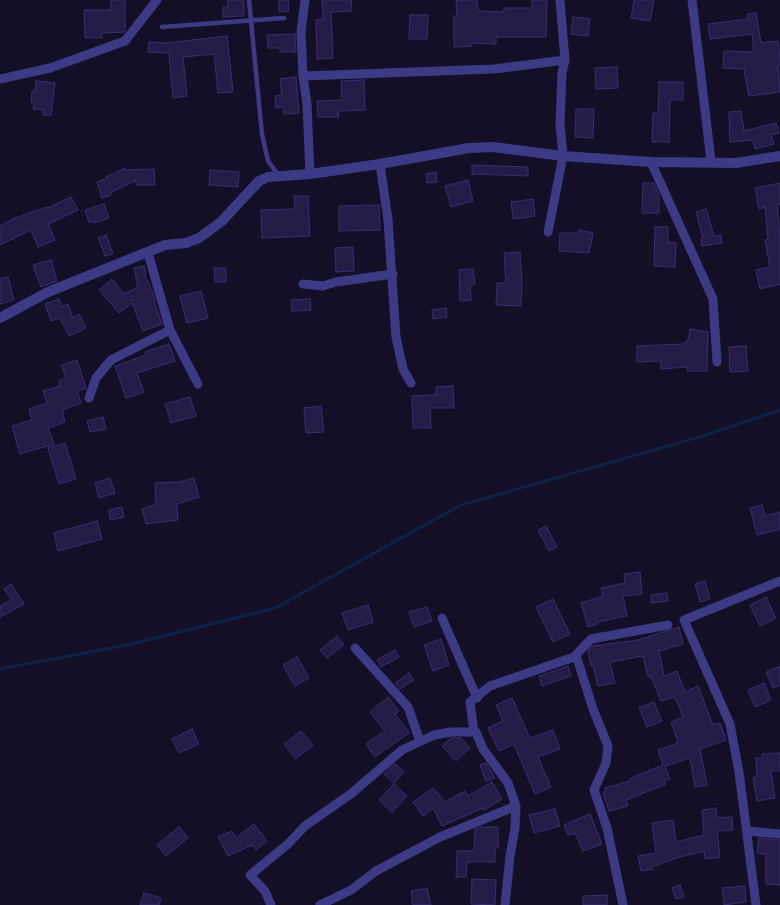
<!DOCTYPE html>
<html>
<head>
<meta charset="utf-8">
<style>
	body { margin:0 }
	canvas { display:block; background:#130f26 }
</style>
</head>
<body>
<canvas width="780" height="905"></canvas>
<script>
const context = document.querySelector('canvas').getContext('2d');
context.lineJoin = 'round';
function poly(rows) {
  const path = new Path2D();
  for (const r of rows) {
    path.moveTo(r[0], r[1]);
    for (let i = 2; i < r.length; i += 2) path.lineTo(r[i], r[i + 1]);
  }
  return path;
}
function trace(path, color, width, dash) {
  context.strokeStyle = color;
  context.lineWidth = width;
  context.lineCap = dash ? 'butt' : 'round';
  context.setLineDash(dash || []);
  context.stroke(path);
}
function fill(path, color) {
  context.fillStyle = color;
  context.fill(path, 'evenodd');
}
trace(poly([
	[0,669,127,645,275,608,461,505,706,435,780,410]
]), '#0c2248', 3);
const building = poly([
	[111,0,125,0,125,32,102,33,102,38,85,38,84,10,111,10,111,0],
	[228,0,244,0,244,16,223,17,223,7,228,7,228,0],
	[279,0,288,0,289,11,279,12,279,0],
	[322,0,351,0,352,11,331,12,333,58,317,59,316,20,323,19,322,0],
	[456,0,477,0,478,11,504,12,504,8,532,8,532,0,547,0,546,37,496,37,496,44,472,43,472,46,454,47,454,16,457,16,456,0],
	[634,0,654,0,650,21,631,18,634,0],
	[756,13,761,43,778,41,780,58,780,65,778,65,780,92,749,96,744,69,723,68,724,51,754,52,752,34,710,39,708,24,748,19,748,14,756,13],
	[410,15,428,15,427,39,409,39,410,15],
	[573,17,590,19,588,36,571,34,573,17],
	[295,34,296,52,280,52,280,48,268,48,267,35,295,34],
	[227,36,233,92,218,93,214,54,183,57,187,96,173,98,169,53,148,52,149,42,166,43,227,36],
	[617,67,618,88,596,89,595,68,617,67],
	[296,77,299,113,284,114,283,107,276,108,275,96,282,95,280,79,296,77],
	[364,80,365,110,338,111,339,117,318,117,317,101,342,100,341,81,364,80],
	[36,81,55,83,51,116,43,115,44,110,33,109,34,103,31,102,32,91,35,91,36,81],
	[659,82,683,82,683,100,670,100,669,142,652,142,653,113,658,113,659,82],
	[576,109,594,109,593,138,575,137,576,109],
	[741,111,744,131,776,123,779,133,771,135,774,144,755,149,753,140,730,142,729,112,741,111],
	[472,165,528,167,528,176,472,174,472,165],
	[125,168,126,170,154,169,155,185,136,185,136,180,110,193,111,195,102,198,97,182,107,178,106,177,125,168],
	[210,170,239,172,238,187,209,185,210,170],
	[436,172,437,182,427,183,426,174,436,172],
	[468,180,473,201,451,207,445,186,468,180],
	[643,183,654,183,659,195,659,213,642,213,643,183],
	[780,183,780,204,777,205,780,238,780,284,760,289,756,270,770,267,765,240,768,239,765,207,759,209,755,188,780,183],
	[294,196,308,196,310,236,262,238,261,210,295,209,294,196],
	[71,197,78,210,48,224,55,240,38,247,31,230,0,245,0,226,15,218,47,207,48,208,71,197],
	[533,199,535,216,513,219,511,202,533,199],
	[104,204,109,218,94,223,94,221,89,222,85,210,104,204],
	[379,205,380,230,339,231,339,206,379,205],
	[706,209,714,236,721,235,722,243,702,246,701,238,703,238,696,212,706,209],
	[655,227,668,227,668,242,676,243,675,267,654,266,655,227],
	[579,230,593,233,589,253,559,251,560,233,578,233,579,230],
	[106,235,113,254,105,256,98,238,106,235],
	[353,247,354,271,336,272,335,248,353,247],
	[520,252,522,284,521,306,496,305,497,283,506,283,504,253,520,252],
	[51,260,57,281,41,287,33,265,51,260],
	[144,266,146,278,152,290,155,300,154,301,162,324,143,331,132,303,119,313,99,290,112,279,124,294,138,287,134,268,144,266],
	[214,268,226,268,226,282,215,282,214,268],
	[473,269,475,284,470,285,471,300,460,301,459,270,473,269],
	[8,277,14,300,0,304,0,279,8,277],
	[201,291,208,318,187,323,180,296,201,291],
	[59,299,62,307,68,304,73,318,79,314,86,328,69,336,60,318,51,321,45,304,59,299],
	[310,299,311,310,292,311,291,300,310,299],
	[446,308,447,317,433,319,432,310,446,308],
	[690,329,708,332,707,371,687,371,687,367,661,369,661,361,637,362,637,346,683,344,688,340,690,329],
	[169,344,175,361,137,373,144,392,126,398,115,366,146,355,145,352,169,344],
	[746,346,748,371,730,372,729,347,746,346],
	[77,360,86,388,77,391,81,403,62,410,65,422,48,428,54,444,20,454,12,426,32,420,29,409,47,403,43,391,60,386,59,381,66,378,61,365,77,360],
	[453,386,454,408,430,408,431,428,413,428,412,396,436,395,436,387,453,386],
	[190,397,196,416,171,423,165,404,190,397],
	[321,406,324,432,306,433,304,408,321,406],
	[103,417,106,429,90,432,87,421,103,417],
	[65,443,76,479,59,484,48,448,65,443],
	[110,478,115,493,99,498,95,483,110,478],
	[194,478,199,497,177,504,178,520,146,524,142,509,156,504,155,483,179,482,194,478],
	[762,505,765,516,780,512,780,529,757,535,750,508,762,505],
	[122,507,124,517,110,520,109,510,122,507],
	[97,521,102,539,58,551,54,533,97,521],
	[546,526,557,547,549,551,538,530,546,526],
	[640,572,642,594,623,596,627,616,597,622,598,624,588,627,581,603,603,596,601,588,625,583,624,574,640,572],
	[705,581,710,599,700,602,695,584,705,581],
	[11,584,24,604,0,617,0,606,12,600,4,589,11,584],
	[667,593,668,601,651,603,651,595,667,593],
	[766,597,776,618,760,626,750,605,766,597],
	[553,599,570,634,553,642,536,607,553,599],
	[368,605,373,622,348,630,342,613,368,605],
	[427,607,432,621,414,627,409,612,427,607],
	[679,627,683,644,659,651,664,676,677,671,685,692,698,686,713,725,720,723,726,740,700,749,707,785,695,787,690,758,665,766,670,779,664,781,666,784,626,800,628,806,609,811,603,792,606,791,605,788,630,781,629,779,663,765,658,750,678,743,671,722,683,717,675,697,661,701,651,676,648,677,643,656,610,662,615,683,598,686,593,665,591,666,588,650,592,646,638,640,679,627],
	[337,636,344,645,327,658,320,650,337,636],
	[441,639,449,665,433,671,424,645,441,639],
	[395,650,399,657,381,667,377,660,395,650],
	[297,657,309,678,295,686,283,665,297,657],
	[568,666,571,676,542,686,539,676,568,666],
	[780,666,780,685,773,688,766,672,780,666],
	[409,673,414,680,400,689,395,683,409,673],
	[764,683,771,700,755,707,748,690,764,683],
	[388,697,399,711,395,714,409,733,375,757,366,744,385,731,370,712,388,697],
	[512,698,530,738,553,730,560,749,538,757,551,787,535,794,514,744,499,751,488,728,503,721,496,705,512,698],
	[654,702,662,721,647,727,639,708,654,702],
	[192,729,199,744,179,753,172,739,192,729],
	[301,731,313,745,296,759,284,744,301,731],
	[451,738,461,738,470,748,456,761,442,746,451,738],
	[780,753,780,771,771,771,775,798,757,801,753,778,757,777,756,758,762,758,762,754,780,753],
	[486,763,495,778,486,781,480,765,486,763],
	[395,764,404,772,394,783,384,774,395,764],
	[492,782,502,799,484,810,483,808,442,826,433,808,423,816,413,802,433,788,445,802,465,791,468,796,492,782],
	[394,784,407,796,392,812,379,800,394,784],
	[716,808,717,818,732,817,733,830,717,831,720,857,705,859,704,851,676,858,652,867,653,869,641,871,638,856,656,853,652,823,673,820,676,842,704,835,702,810,716,808],
	[555,809,560,826,534,833,529,815,555,809],
	[590,814,602,844,583,851,575,833,568,835,564,825,590,814],
	[254,824,267,841,256,850,252,845,228,856,218,837,232,831,236,838,254,824],
	[179,827,188,838,166,856,157,845,179,827],
	[481,827,498,827,498,848,495,848,495,862,467,862,466,877,456,877,457,851,474,851,475,829,481,827],
	[759,838,780,840,780,885,766,884,766,854,757,853,759,838],
	[472,879,496,880,495,905,471,904,472,879],
	[680,885,684,897,676,899,672,888,680,885],
	[745,886,746,902,724,905,722,888,745,886],
	[427,888,431,905,413,905,411,891,427,888],
	[144,893,161,898,159,905,140,905,144,893],
	[607,895,607,905,583,905,583,896,607,895]
]);
fill(building, '#241b47');
trace(building, '#3b2d73', 1);
trace(poly([
	[249,0,262,134,268,161,279,176],
	[162,27,284,18]
]), '#3d3a85', 4.5);
trace(poly([
	[305,0,301,32,303,76,307,104,310,174],
	[692,0,711,161],
	[303,76,494,69,565,60],
	[0,79,50,68,125,41,157,0],
	[651,162,713,299,717,362],
	[380,164,388,220,396,337,403,369,411,383],
	[548,232,563,156,560,124,562,73,565,60,560,0],
	[148,253,170,330,198,384],
	[303,284,323,286,336,282,393,274],
	[89,398,96,378,111,360,170,330],
	[442,618,477,698],
	[355,648,408,707,420,741],
	[574,657,576,655,593,709,608,746,606,763,594,790,607,828,623,905],
	[747,831,780,834],
	[271,905,265,891,250,875,288,844,305,826,352,793,402,750,434,735,451,732,474,732],
	[320,905,351,890,376,871,440,837,516,806],
	[505,905,510,856,515,828,516,806,508,783,483,749,476,732,474,732,470,702,490,686,574,657,591,639,668,625],
	[756,905,739,772,730,724,684,620,780,581]
]), '#3d3a85', 9);
trace(poly([
	[0,318,48,292,165,245,186,243,199,238,221,222,259,181,268,177,310,174,380,164,469,148,493,147,563,156,651,162,736,163,780,156]
]), '#3d3a85', 10);
</script>
</body>
</html>
